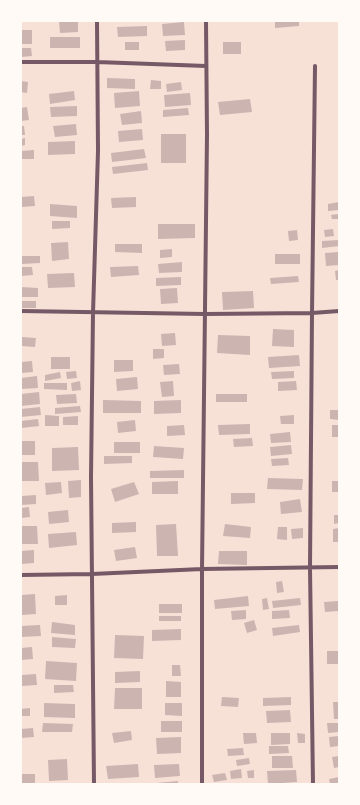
<!DOCTYPE html>
<html>
<head>
<meta charset="utf-8">
<style>
	body { margin:0 }
	#map { position:relative; width:360px; height:805px; overflow:hidden; background:#f7e1d7; font-family:"Archivo Narrow",sans-serif }
	canvas { display:block }
	.frame { position:absolute; inset:0; border:22px solid #fffaf5; pointer-events:none }
</style>
</head>
<body>
<div id="map">
<canvas width="360" height="805"></canvas>
<div class="frame"></div>
</div>
<script>
const context = document.querySelector('canvas').getContext('2d');
context.lineJoin = 'round';
function fill(path, color) {
  context.fillStyle = color;
  context.fill(path, 'evenodd');
}
function poly(rows) {
  const path = new Path2D();
  for (const r of rows) {
    path.moveTo(r[0], r[1]);
    for (let i = 2; i < r.length; i += 2) path.lineTo(r[i], r[i + 1]);
  }
  return path;
}
function trace(path, color, width, dash) {
  context.strokeStyle = color;
  context.lineWidth = width;
  context.lineCap = dash ? 'butt' : 'round';
  context.setLineDash(dash || []);
  context.stroke(path);
}
fill(poly([
	[59,21,78,21,78,32,60,33],
	[275,21,299,21,299,26,275,28],
	[184,22,185,35,163,36,162,24],
	[147,26,147,36,118,37,117,27],
	[21,30,32,30,32,44,21,44],
	[50,37,80,37,80,48,50,48],
	[185,40,185,50,166,51,165,41],
	[125,42,139,42,139,50,125,50],
	[223,42,241,42,241,54,223,54],
	[21,48,31,48,32,56,21,57],
	[107,78,135,79,135,89,107,88],
	[151,80,161,81,161,89,150,89],
	[21,81,28,82,27,93,21,92],
	[181,82,182,90,167,92,166,84],
	[74,91,75,100,50,104,49,94],
	[139,91,140,106,115,108,114,93],
	[190,93,191,105,165,107,164,95],
	[250,99,252,112,220,115,218,102],
	[77,106,77,116,51,117,50,107],
	[27,107,29,120,21,121,21,108],
	[188,108,189,115,163,117,163,110],
	[141,111,142,123,122,125,120,114],
	[76,124,77,135,55,137,53,126],
	[21,126,24,126,25,135,21,135],
	[142,129,143,140,119,142,118,131],
	[161,134,186,134,186,163,161,163],
	[25,138,25,145,21,146,21,139],
	[75,141,75,154,48,155,48,142],
	[144,149,146,158,112,162,111,153],
	[34,150,34,159,21,159,21,151],
	[147,163,148,170,113,174,112,167],
	[34,196,35,206,21,207,21,197],
	[136,197,136,207,112,208,111,198],
	[339,202,339,210,328,211,328,204],
	[50,204,77,206,77,218,50,216],
	[339,214,339,219,332,219,331,215],
	[52,221,70,221,70,228,52,229],
	[158,224,195,224,195,238,158,239],
	[333,229,334,236,325,237,324,230],
	[297,230,298,240,289,241,288,231],
	[339,240,339,246,322,248,322,241],
	[68,242,69,259,52,261,51,243],
	[115,244,142,244,142,253,115,252],
	[172,249,172,257,160,258,160,250],
	[339,252,339,265,326,266,325,253],
	[275,254,300,254,300,264,275,264],
	[21,256,40,256,40,263,21,264],
	[182,262,182,272,159,273,158,264],
	[138,266,139,275,111,277,110,267],
	[21,267,32,267,33,275,21,276],
	[339,270,339,280,336,280,335,271],
	[74,273,75,287,48,288,47,274],
	[298,276,299,282,271,284,270,278],
	[181,277,181,285,156,286,156,278],
	[21,287,38,288,38,297,21,297],
	[177,288,178,303,161,304,160,289],
	[253,291,254,308,223,310,222,292],
	[21,301,36,301,36,308,21,308],
	[273,329,294,330,294,347,272,346],
	[175,333,176,345,162,346,161,334],
	[218,335,250,336,250,355,217,353],
	[21,337,36,338,35,347,21,346],
	[153,349,164,349,164,358,153,359],
	[299,355,300,366,269,368,268,357],
	[51,357,70,357,70,369,51,369],
	[114,360,133,360,133,371,114,372],
	[32,361,33,372,21,373,21,362],
	[179,364,180,374,164,375,163,365],
	[76,371,77,378,67,379,66,372],
	[294,371,294,378,272,379,271,372],
	[60,372,61,378,45,381,45,375],
	[37,376,38,388,21,389,21,378],
	[137,377,138,389,117,391,116,379],
	[80,381,81,390,72,391,71,383],
	[173,381,174,396,162,397,160,382],
	[296,381,297,390,278,391,278,382],
	[44,383,67,383,67,390,44,389],
	[39,392,40,404,21,406,21,394],
	[76,394,77,403,57,404,56,395],
	[216,394,247,394,247,402,216,402],
	[103,400,141,401,141,413,103,413],
	[181,400,181,413,154,414,154,401],
	[80,406,81,412,55,414,55,408],
	[40,407,41,415,21,417,21,409],
	[330,410,339,410,339,420,330,419],
	[45,415,59,416,59,426,45,426],
	[294,415,294,424,281,424,280,416],
	[78,416,78,425,63,425,63,417],
	[38,419,39,426,21,428,21,421],
	[135,420,136,431,118,433,117,422],
	[250,424,250,434,219,435,218,425],
	[184,425,185,435,167,436,167,426],
	[332,425,339,425,339,437,332,437],
	[290,432,291,442,271,443,270,434],
	[252,438,253,446,234,447,233,439],
	[21,441,35,441,35,455,21,455],
	[114,442,140,442,140,453,114,453],
	[291,445,292,454,271,456,270,447],
	[154,446,184,448,183,459,153,457],
	[78,447,79,470,52,471,52,448],
	[104,456,132,456,132,463,104,464],
	[288,458,289,465,272,466,271,459],
	[21,462,38,462,39,481,21,481],
	[184,470,184,478,150,478,150,471],
	[268,478,303,479,302,490,267,489],
	[81,480,81,497,69,498,68,481],
	[178,481,178,494,152,494,152,482],
	[332,481,339,481,339,492,332,492],
	[61,482,62,493,46,495,45,483],
	[134,482,139,494,115,502,111,489],
	[231,493,255,493,255,503,231,504],
	[36,495,36,504,21,505,21,496],
	[300,499,302,512,281,514,280,502],
	[29,507,30,517,21,518,21,508],
	[68,510,69,522,49,524,48,512],
	[334,515,339,515,339,523,334,524],
	[136,522,136,532,112,533,112,523],
	[176,524,178,556,157,556,156,525],
	[225,524,251,527,250,538,223,536],
	[21,526,37,526,38,544,21,544],
	[278,527,287,527,287,540,277,539],
	[303,528,303,538,292,539,291,529],
	[339,528,339,542,333,542,333,529],
	[76,532,77,545,49,548,48,534],
	[135,547,137,558,116,561,114,550],
	[34,550,34,563,21,564,21,551],
	[219,551,247,551,247,565,218,564],
	[282,581,284,592,277,593,276,582],
	[35,594,36,614,21,615,21,595],
	[67,595,67,605,55,605,55,596],
	[248,596,249,606,215,609,214,600],
	[267,598,269,609,263,610,262,599],
	[300,598,301,605,273,608,272,601],
	[339,601,339,611,325,612,324,602],
	[159,604,182,604,182,613,159,613],
	[246,610,246,619,232,620,231,611],
	[289,610,290,618,272,619,272,611],
	[159,616,181,616,181,621,159,621],
	[254,620,257,630,247,633,244,623],
	[52,622,75,625,75,635,51,633],
	[40,625,41,636,21,637,21,626],
	[299,625,300,632,273,636,272,628],
	[181,629,181,640,152,641,152,630],
	[115,635,144,636,143,659,114,658],
	[52,637,76,639,75,648,52,647],
	[32,647,33,659,21,660,21,648],
	[327,651,339,651,339,664,327,664],
	[46,661,77,663,76,681,45,679],
	[172,665,180,665,181,676,172,676],
	[140,671,140,682,115,683,115,672],
	[36,674,37,685,21,686,21,675],
	[166,681,181,682,181,697,166,697],
	[54,685,73,685,74,692,54,693],
	[115,688,142,688,142,709,114,709],
	[222,697,239,698,238,707,221,706],
	[291,697,291,705,263,706,263,698],
	[333,702,339,702,339,719,334,719],
	[44,703,75,704,75,718,44,717],
	[165,703,182,703,182,716,165,715],
	[30,708,30,716,21,716,21,709],
	[290,710,291,722,267,723,266,711],
	[161,721,182,721,182,732,161,732],
	[43,723,73,724,72,732,42,732],
	[327,723,339,723,339,732,328,733],
	[33,728,34,737,21,738,21,729],
	[131,731,132,740,114,743,112,733],
	[243,733,256,733,257,743,244,744],
	[271,733,290,733,290,744,271,745],
	[297,733,305,734,305,743,298,743],
	[339,736,339,746,330,747,329,737],
	[181,737,181,753,157,754,156,738],
	[269,746,288,746,289,753,269,754],
	[243,748,244,755,228,756,227,749],
	[272,756,292,756,293,768,272,768],
	[339,756,339,767,334,768,332,757],
	[249,758,250,764,237,766,236,760],
	[67,759,68,780,49,781,48,760],
	[138,764,139,777,108,779,106,766],
	[179,764,180,776,155,778,154,765],
	[241,769,242,778,231,779,230,771],
	[254,770,254,778,248,778,247,771],
	[296,770,297,782,268,784,267,771],
	[225,773,227,780,214,782,212,775],
	[22,774,35,774,35,784,22,784],
	[339,777,339,784,330,784,329,779],
	[178,781,178,784,156,784,156,783]
]), '#ccb4b1');
trace(poly([
	[21,62,97,62,206,66],
	[21,311,205,314,312,313,339,311],
	[21,575,92,574,202,569,339,567],
	[94,784,91,477,93,313,98,151,97,21],
	[202,784,202,569,207,135,206,21],
	[313,784,310,568,312,313,315,66]
]), '#755966', 4);
</script>
</body>
</html>
